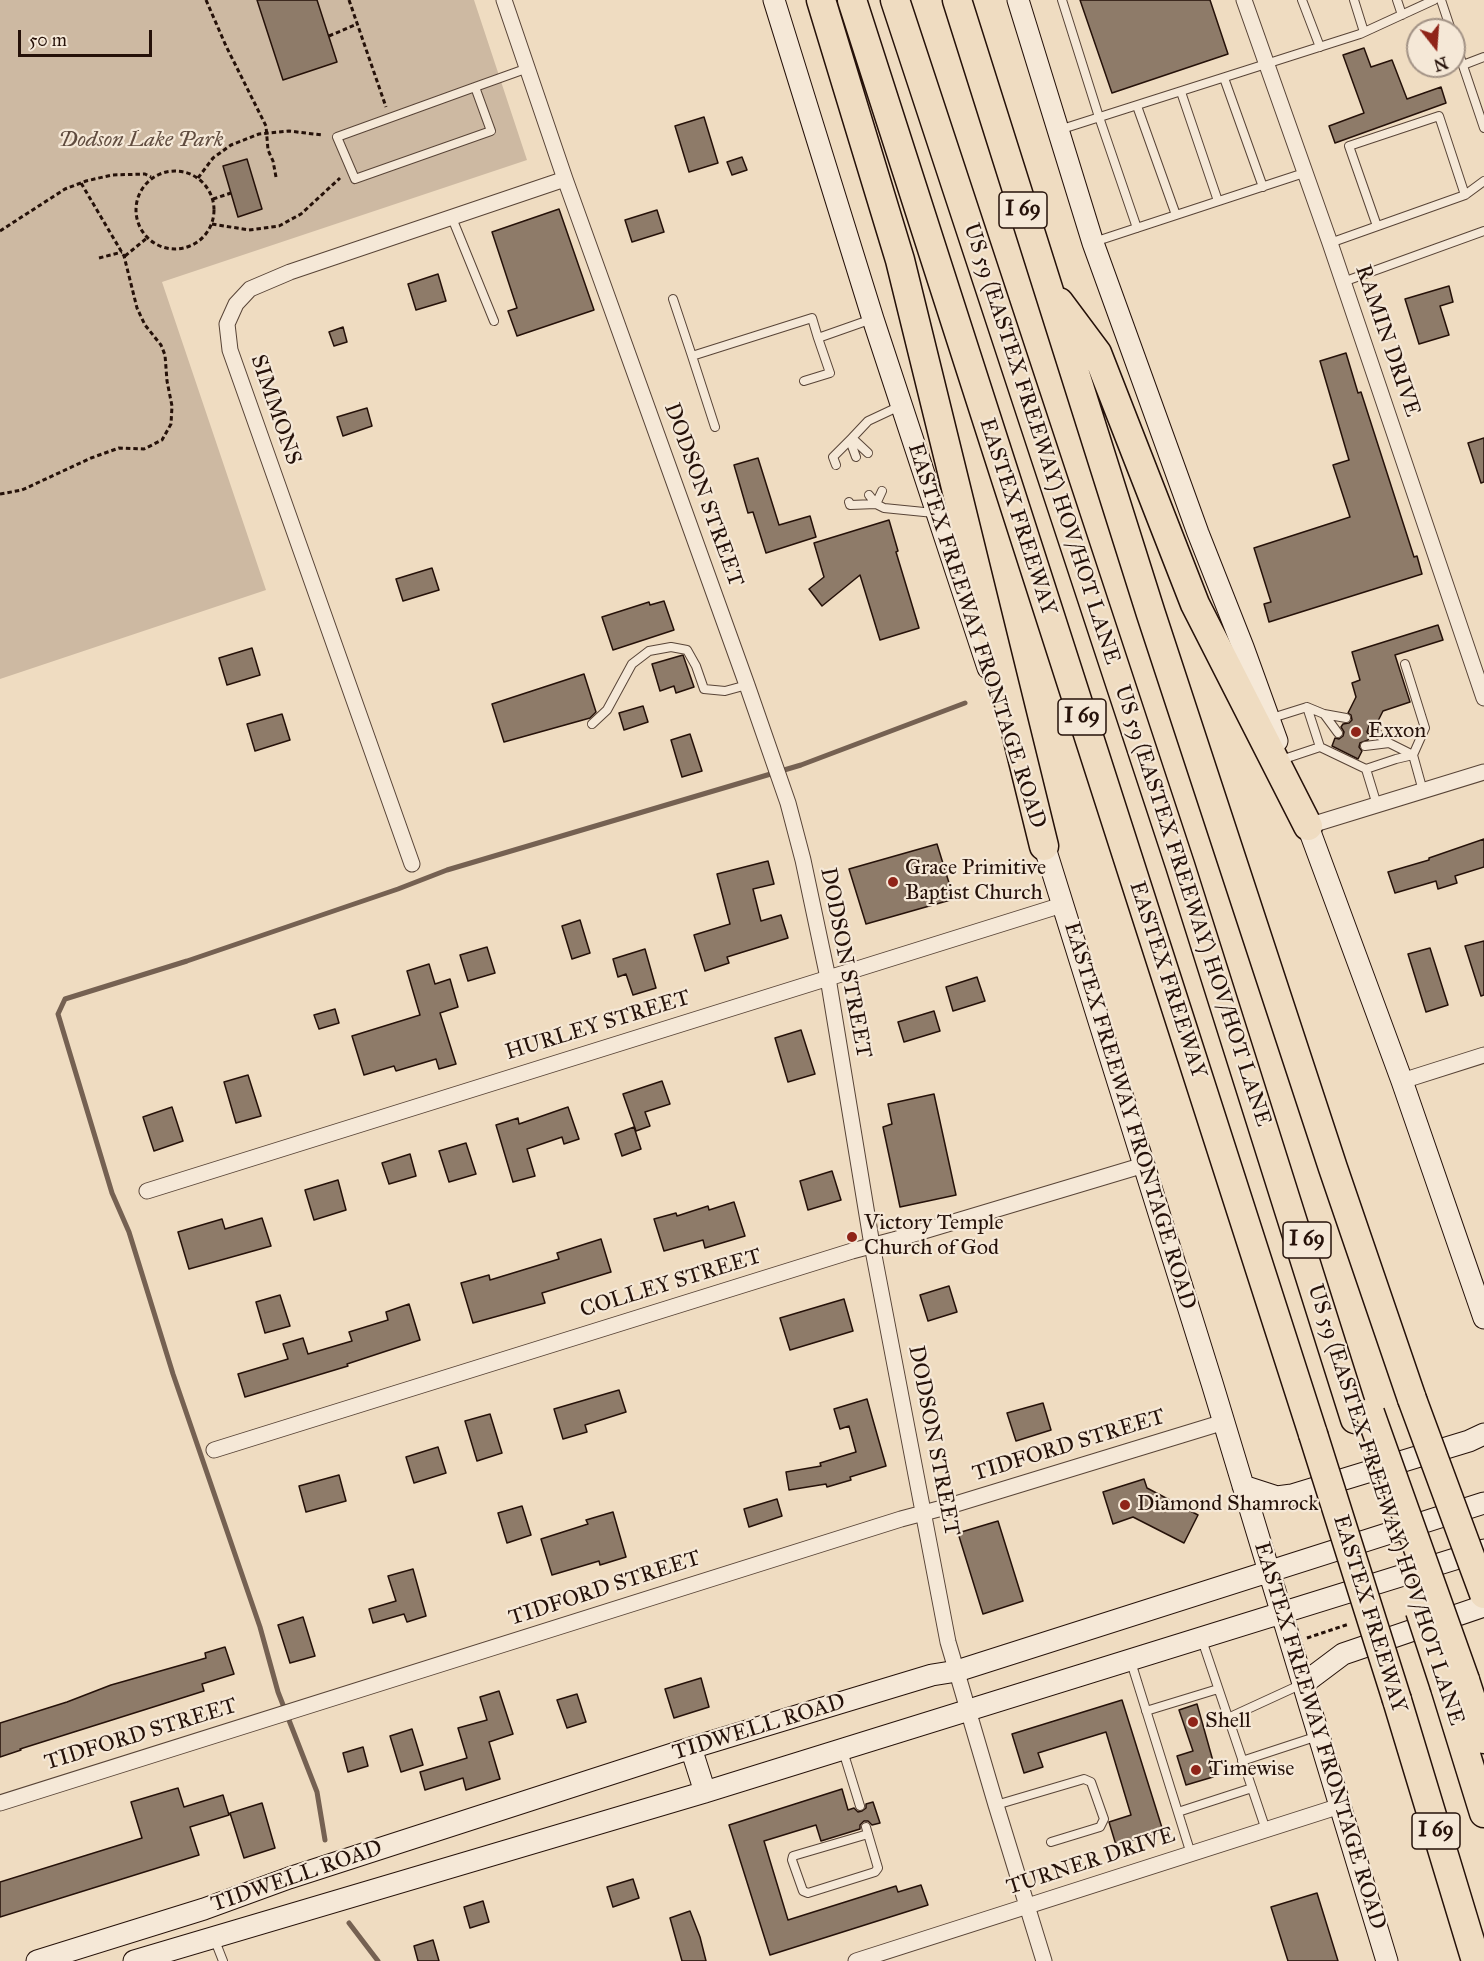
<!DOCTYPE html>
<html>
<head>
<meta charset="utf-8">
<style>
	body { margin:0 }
	#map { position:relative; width:1484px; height:1961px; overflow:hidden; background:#efdcc1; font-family:"IM FELL Great Primer",serif }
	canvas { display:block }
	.north { position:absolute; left:1406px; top:18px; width:60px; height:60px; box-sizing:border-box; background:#f5e8d7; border:2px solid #a29285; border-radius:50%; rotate:163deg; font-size:16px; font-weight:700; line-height:24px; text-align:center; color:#251109 }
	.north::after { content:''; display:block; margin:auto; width:21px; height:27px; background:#8f2418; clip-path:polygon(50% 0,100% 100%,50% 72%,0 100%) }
	.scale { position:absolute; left:18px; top:30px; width:134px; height:27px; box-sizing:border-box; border:3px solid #251109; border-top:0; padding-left:8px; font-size:18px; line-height:21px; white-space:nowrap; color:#251109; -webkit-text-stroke:4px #f5e8d7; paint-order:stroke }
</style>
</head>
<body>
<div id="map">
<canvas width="1484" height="1961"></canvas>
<div class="north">N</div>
<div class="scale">50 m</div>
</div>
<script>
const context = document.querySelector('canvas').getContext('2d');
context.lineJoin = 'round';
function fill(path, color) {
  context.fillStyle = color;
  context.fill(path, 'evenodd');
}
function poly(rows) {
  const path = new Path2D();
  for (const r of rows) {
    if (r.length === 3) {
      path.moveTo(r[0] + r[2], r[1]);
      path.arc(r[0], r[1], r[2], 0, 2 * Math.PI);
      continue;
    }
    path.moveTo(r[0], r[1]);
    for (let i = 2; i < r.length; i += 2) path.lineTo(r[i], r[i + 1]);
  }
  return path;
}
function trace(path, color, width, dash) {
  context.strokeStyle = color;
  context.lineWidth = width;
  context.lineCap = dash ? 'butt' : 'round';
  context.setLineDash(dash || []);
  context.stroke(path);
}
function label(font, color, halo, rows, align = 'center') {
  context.font = font + ' "IM FELL Great Primer",serif';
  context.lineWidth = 4.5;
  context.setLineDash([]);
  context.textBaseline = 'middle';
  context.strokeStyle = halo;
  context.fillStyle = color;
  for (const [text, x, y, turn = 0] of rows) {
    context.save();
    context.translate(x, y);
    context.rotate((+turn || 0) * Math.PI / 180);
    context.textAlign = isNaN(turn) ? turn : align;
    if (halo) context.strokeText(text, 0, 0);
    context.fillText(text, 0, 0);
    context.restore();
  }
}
fill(poly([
	[0,0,474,0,527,160,162,282,266,590,0,679]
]), '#cdb9a2');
trace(poly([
	[325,1840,317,1792,278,1692,260,1627,173,1374,129,1232,112,1193,58,1014,65,999,187,961,398,889,447,870,801,765,965,703],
	[349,1923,378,1961]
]), '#756152', 5);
const building = poly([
	[257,0,317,0,337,62,283,80,257,0],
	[1080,0,1210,0,1228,54,1112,93,1080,0],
	[1364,48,1371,67,1392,60,1407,99,1441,87,1446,103,1335,143,1329,126,1364,113,1343,55,1364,48],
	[704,117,718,163,689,172,675,126,704,117],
	[742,157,747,170,732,175,727,162,742,157],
	[247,159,262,209,238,217,223,166,247,159],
	[559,209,594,310,517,336,508,311,517,308,492,232,559,209],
	[657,210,664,232,632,242,625,220,657,210],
	[438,274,446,301,416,310,408,284,438,274],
	[1449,286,1453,302,1440,306,1449,335,1419,344,1405,299,1449,286],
	[343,327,347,342,334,346,329,332,343,327],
	[1346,353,1358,393,1361,392,1414,557,1417,556,1422,574,1269,622,1264,604,1271,602,1254,548,1350,517,1333,465,1349,460,1320,361,1346,353],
	[367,408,372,426,343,436,337,417,367,408],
	[1484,438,1484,482,1481,483,1468,443,1484,438],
	[758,458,779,525,810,516,816,537,766,553,753,512,748,513,734,465,758,458],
	[889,520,898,551,896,552,919,628,880,640,860,575,822,606,809,589,824,577,814,543,889,520],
	[432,568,439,590,403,601,396,579,432,568],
	[664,601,674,630,613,650,602,617,649,602,650,605,664,601],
	[1438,625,1443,640,1395,655,1410,702,1383,711,1376,725,1369,726,1367,732,1370,736,1368,740,1360,743,1359,747,1362,751,1358,759,1332,746,1335,738,1339,739,1343,736,1344,732,1341,727,1343,724,1349,723,1352,720,1351,715,1348,713,1356,697,1352,683,1360,680,1352,652,1438,625],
	[252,648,260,675,227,685,219,658,252,648],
	[683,655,694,687,676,693,674,686,660,691,652,664,683,655],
	[584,674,596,712,590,718,504,742,492,704,584,674],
	[643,706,648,722,624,730,619,713,643,706],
	[282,714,290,740,255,751,247,724,282,714],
	[690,734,702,771,682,777,671,740,690,734],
	[1484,839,1484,867,1455,876,1457,883,1438,889,1436,881,1395,893,1388,872,1429,860,1429,858,1484,839],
	[937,844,954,899,866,924,849,869,937,844],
	[768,861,774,884,753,889,761,921,781,915,788,938,727,957,729,963,705,971,694,935,730,924,717,874,768,861],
	[580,920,590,953,572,959,562,926,580,920],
	[1484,941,1484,995,1481,996,1465,946,1484,941],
	[487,947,495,973,468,981,460,955,487,947],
	[1430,948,1448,1005,1426,1012,1408,954,1430,948],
	[645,949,656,988,633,995,626,974,618,977,613,959,645,949],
	[429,964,435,984,450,979,458,1007,440,1013,456,1064,439,1069,436,1059,396,1071,394,1066,364,1075,352,1036,420,1015,407,971,429,964],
	[977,977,985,1001,953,1011,946,987,977,977],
	[335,1009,339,1023,319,1029,314,1015,335,1009],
	[934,1011,940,1031,904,1042,898,1022,934,1011],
	[801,1030,815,1074,788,1082,775,1038,801,1030],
	[248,1075,261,1116,236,1123,224,1082,248,1075],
	[662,1081,670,1104,645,1112,650,1126,636,1131,623,1094,662,1081],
	[934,1094,956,1195,900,1207,883,1127,892,1124,888,1104,934,1094],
	[172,1107,183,1141,154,1151,143,1117,172,1107],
	[568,1107,579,1139,564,1144,562,1137,527,1149,535,1176,513,1182,496,1125,518,1118,519,1124,568,1107],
	[634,1127,641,1149,622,1156,615,1134,634,1127],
	[466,1143,476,1174,449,1182,439,1151,466,1143],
	[410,1154,416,1176,389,1184,382,1163,410,1154],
	[832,1171,841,1200,808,1210,800,1181,832,1171],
	[338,1180,346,1210,314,1220,305,1190,338,1180],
	[734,1202,745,1236,705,1248,703,1240,664,1251,654,1219,676,1213,677,1216,708,1206,709,1210,734,1202],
	[262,1218,271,1246,189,1269,178,1232,222,1219,225,1229,262,1218],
	[601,1239,611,1272,542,1293,545,1303,473,1323,461,1283,489,1275,490,1280,559,1259,557,1253,601,1239],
	[949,1286,957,1312,928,1321,920,1295,949,1286],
	[280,1295,290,1326,265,1333,256,1302,280,1295],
	[844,1299,853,1331,790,1350,780,1318,844,1299],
	[409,1304,420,1340,347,1364,348,1366,245,1397,238,1374,288,1359,283,1344,303,1338,308,1354,352,1341,349,1332,388,1320,386,1312,409,1304],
	[619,1390,626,1412,585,1425,587,1432,563,1439,554,1409,619,1390],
	[867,1399,886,1466,850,1477,851,1480,827,1487,826,1484,789,1490,786,1472,821,1466,820,1463,856,1452,849,1426,840,1429,834,1409,867,1399],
	[1043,1403,1051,1430,1016,1441,1007,1413,1043,1403],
	[490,1414,502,1453,477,1461,465,1421,490,1414],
	[438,1447,446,1473,414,1483,406,1457,438,1447],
	[339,1475,346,1501,306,1512,299,1486,339,1475],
	[1144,1479,1147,1488,1198,1515,1184,1543,1133,1517,1113,1524,1103,1492,1144,1479],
	[777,1499,782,1516,749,1527,744,1509,777,1499],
	[522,1506,531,1535,507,1543,498,1513,522,1506],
	[613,1512,626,1557,600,1565,599,1561,552,1575,541,1539,588,1524,586,1520,613,1512],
	[998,1521,1023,1601,983,1614,958,1533,998,1521],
	[413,1569,426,1616,407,1622,404,1614,373,1623,369,1609,396,1601,388,1576,413,1569],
	[303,1617,315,1656,290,1663,278,1625,303,1617],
	[225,1647,234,1674,202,1684,204,1691,20,1749,21,1750,0,1757,0,1723,67,1702,111,1685,206,1658,205,1653,225,1647],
	[701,1678,709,1707,674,1718,665,1689,701,1678],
	[499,1691,513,1734,489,1742,500,1779,466,1790,463,1778,425,1790,420,1772,467,1758,458,1728,487,1720,480,1697,499,1691],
	[577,1694,586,1722,567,1728,557,1700,577,1694],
	[1122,1700,1163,1831,1116,1845,1109,1822,1131,1815,1106,1732,1038,1753,1043,1767,1024,1773,1012,1734,1122,1700],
	[1197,1704,1213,1761,1209,1763,1213,1777,1186,1785,1177,1756,1193,1751,1179,1710,1197,1704],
	[412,1729,423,1765,401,1772,390,1736,412,1729],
	[363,1747,368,1766,348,1772,343,1753,363,1747],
	[178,1788,184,1807,223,1795,229,1815,190,1827,199,1855,0,1917,0,1882,142,1838,131,1802,178,1788],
	[842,1789,848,1810,854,1808,858,1812,862,1811,866,1808,866,1804,873,1802,880,1823,872,1825,868,1821,864,1821,860,1825,860,1829,821,1841,816,1825,764,1841,788,1920,896,1886,898,1892,921,1885,928,1905,770,1955,729,1825,842,1789],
	[262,1803,275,1848,244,1858,230,1813,262,1803],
	[633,1879,639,1898,613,1907,607,1887,633,1879],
	[1317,1893,1338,1961,1288,1961,1271,1907,1317,1893],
	[483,1901,489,1922,470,1928,464,1907,483,1901],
	[690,1911,700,1937,706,1961,682,1961,670,1918,690,1911],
	[433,1940,439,1961,418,1961,414,1946,433,1940]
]);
fill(building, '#8e7b69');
trace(building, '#251109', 1.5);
const service = poly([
	[1062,0,1099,117,1137,228],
	[1302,0,1320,47],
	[1354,0,1364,32],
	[1397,0,1402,15],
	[1441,0,1451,30],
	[1454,39,1484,128],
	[1463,65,1484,57],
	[1224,78,1263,187],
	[475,87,491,131,355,179,337,137,475,87,528,68],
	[1181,92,1218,201],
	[1137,106,1176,215],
	[1059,130,1360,34,1434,0],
	[452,218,494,321],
	[1377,226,1349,146,1439,116,1465,195],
	[1094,242,1304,173],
	[1330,243,1465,195,1484,181],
	[1343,282,1484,231],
	[673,299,692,356],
	[804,381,830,373,818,338],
	[715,427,692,356,812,318,818,338,872,319],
	[856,457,852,446,852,438,868,421,900,406],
	[836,465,833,457,852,438,868,453],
	[869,495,876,504,884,508,934,513],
	[849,502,850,505,876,504,882,491],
	[1307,707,1324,714,1346,718],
	[1324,714,1338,733],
	[1272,718,1307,707,1320,747],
	[592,724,607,710,632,664,649,651,671,647,687,650,696,666,704,689,725,691,747,685],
	[1373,730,1389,743,1413,755,1425,728,1405,664],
	[1365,746,1389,743],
	[1284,759,1320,747,1366,769],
	[1377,805,1366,769,1396,759,1413,755,1423,791],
	[1202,1640,1266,1830],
	[1131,1662,1191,1854],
	[1146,1711,1218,1689],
	[1228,1718,1302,1684],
	[843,1751,860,1806],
	[1242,1761,1318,1736],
	[996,1805,1084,1779,1091,1782,1104,1819,1100,1827,1051,1842],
	[1178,1812,1252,1788],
	[866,1827,868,1834,878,1868,875,1872,808,1893,803,1891,792,1860,793,1856,868,1834],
	[214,1938,223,1961]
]);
const minor = poly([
	[504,0,565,179,747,685,788,803,803,860,828,978,872,1245,948,1642,996,1805,1044,1961],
	[1244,0,1330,243,1484,698],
	[1308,826,1484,772],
	[412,864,230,350,227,324,236,304,250,289,290,272,565,179],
	[1402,1081,1484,1055],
	[147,1191,1062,905],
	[214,1450,852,1251,897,1239,1144,1165],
	[0,1803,901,1519,946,1507,1224,1422],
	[856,1961,1340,1806]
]);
const secondary = poly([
	[774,0,873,319,988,668],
	[1018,0,1093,243,1198,533,1243,647,1277,741],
	[1303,813,1402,1081,1484,1318],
	[1040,832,1212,1383,1387,1961],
	[1243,1486,1277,1497,1292,1495,1469,1441,1484,1434],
	[1303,1684,1343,1654,1484,1606],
	[691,1748,705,1792],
	[37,1961,204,1909,289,1878,691,1748,932,1675,957,1671,1484,1503],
	[134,1961,705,1792,1484,1550]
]);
const motorway = poly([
	[821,0,900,260,1044,846],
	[852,0,1313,1434],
	[895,0,1180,865,1355,1419],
	[957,0,1151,614,1333,1168,1412,1399],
	[1059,302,1097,353,1195,604,1308,826],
	[1465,1680,1484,1739],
	[1445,1687,1484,1813],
	[1397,1700,1476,1961]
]);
trace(service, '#584437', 10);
trace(minor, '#584437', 17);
trace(secondary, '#251109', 23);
trace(motorway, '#251109', 31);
trace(poly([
	[206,0,226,46,266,126,268,150,273,161,276,177],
	[349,0,386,107],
	[329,36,357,24],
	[175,210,39],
	[198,178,213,158,231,145,259,134,289,131,322,135],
	[213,199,231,193],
	[212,224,249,230,279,226,301,214,340,178],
	[0,231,65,189,86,181,112,175,145,174,151,177],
	[125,256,147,238],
	[99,258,122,252],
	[0,494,22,490,91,458,119,448,144,449,162,440,171,424,172,406,167,381,165,355,161,345,145,325,137,308,124,256,81,183],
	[1307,1638,1349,1624]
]), '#251109', 3, [4.5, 3]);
trace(service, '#f5e8d7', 8);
trace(minor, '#f5e8d7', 15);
trace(secondary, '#f5e8d7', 21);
trace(motorway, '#efdcc1', 28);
const motorwayBridge = poly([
	[1412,1399,1484,1594],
	[1370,1413,1465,1680],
	[1313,1434,1397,1700],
	[1420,1611,1445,1687]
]);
trace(motorwayBridge, '#251109', 31, []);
trace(motorwayBridge, '#efdcc1', 28);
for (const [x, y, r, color] of [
	[1356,732,6,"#8f2418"],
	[893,882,6,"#8f2418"],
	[852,1237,6,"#8f2418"],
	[1125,1505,6,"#8f2418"],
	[1193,1722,6,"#8f2418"],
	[1196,1770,6,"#8f2418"]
]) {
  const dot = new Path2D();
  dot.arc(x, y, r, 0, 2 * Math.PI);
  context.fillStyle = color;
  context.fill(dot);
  trace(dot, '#f5e8d7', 2);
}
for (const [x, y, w] of [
	[1023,210,48],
	[1082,717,48],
	[1307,1240,48],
	[1436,1831,48]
]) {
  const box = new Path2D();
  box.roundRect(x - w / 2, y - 18, w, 36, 4.5);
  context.fillStyle = '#f5e8d7';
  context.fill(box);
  trace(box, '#251109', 1.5);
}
label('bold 21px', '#251109', null, [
	["I 69",1023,210],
	["I 69",1082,717],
	["I 69",1307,1240],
	["I 69",1436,1831]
]);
label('italic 22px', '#604c3f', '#f5e8d7', [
	["Dodson Lake Park",141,141]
]);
label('22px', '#251109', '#f5e8d7', [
	["RAMIN DRIVE",1387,341,71],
	["SIMMONS",275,410,71],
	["US 59 (EASTEX FREEWAY) HOV/HOT LANE",1041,444,72],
	["DODSON STREET",703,495,70],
	["EASTEX FREEWAY",1017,517,72],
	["EASTEX FREEWAY FRONTAGE ROAD",976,636,72],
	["US 59 (EASTEX FREEWAY) HOV/HOT LANE",1192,906,72],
	["DODSON STREET",845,963,79],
	["EASTEX FREEWAY",1167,980,72],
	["HURLEY STREET",598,1026,-17],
	["EASTEX FREEWAY FRONTAGE ROAD",1129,1116,73],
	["COLLEY STREET",671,1284,-17],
	["DODSON STREET",933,1441,79],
	["TIDFORD STREET",1069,1446,-17],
	["US 59 (EASTEX FREEWAY) HOV/HOT LANE",1385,1505,72],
	["TIDFORD STREET",605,1589,-18],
	["EASTEX FREEWAY",1369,1614,73],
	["TIDWELL ROAD",759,1728,-17],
	["TIDFORD STREET",141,1735,-17],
	["EASTEX FREEWAY FRONTAGE ROAD",1319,1736,73],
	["TURNER DRIVE",1091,1862,-18],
	["TIDWELL ROAD",297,1877,-19]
]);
label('22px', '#251109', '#f5e8d7', [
	["Exxon",1368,732],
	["Grace Primitive",905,869],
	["Baptist Church",905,894],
	["Victory Temple",864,1224],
	["Church of God",864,1249],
	["Diamond Shamrock",1137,1505],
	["Shell",1205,1722],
	["Timewise",1208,1770]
], 'left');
</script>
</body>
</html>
